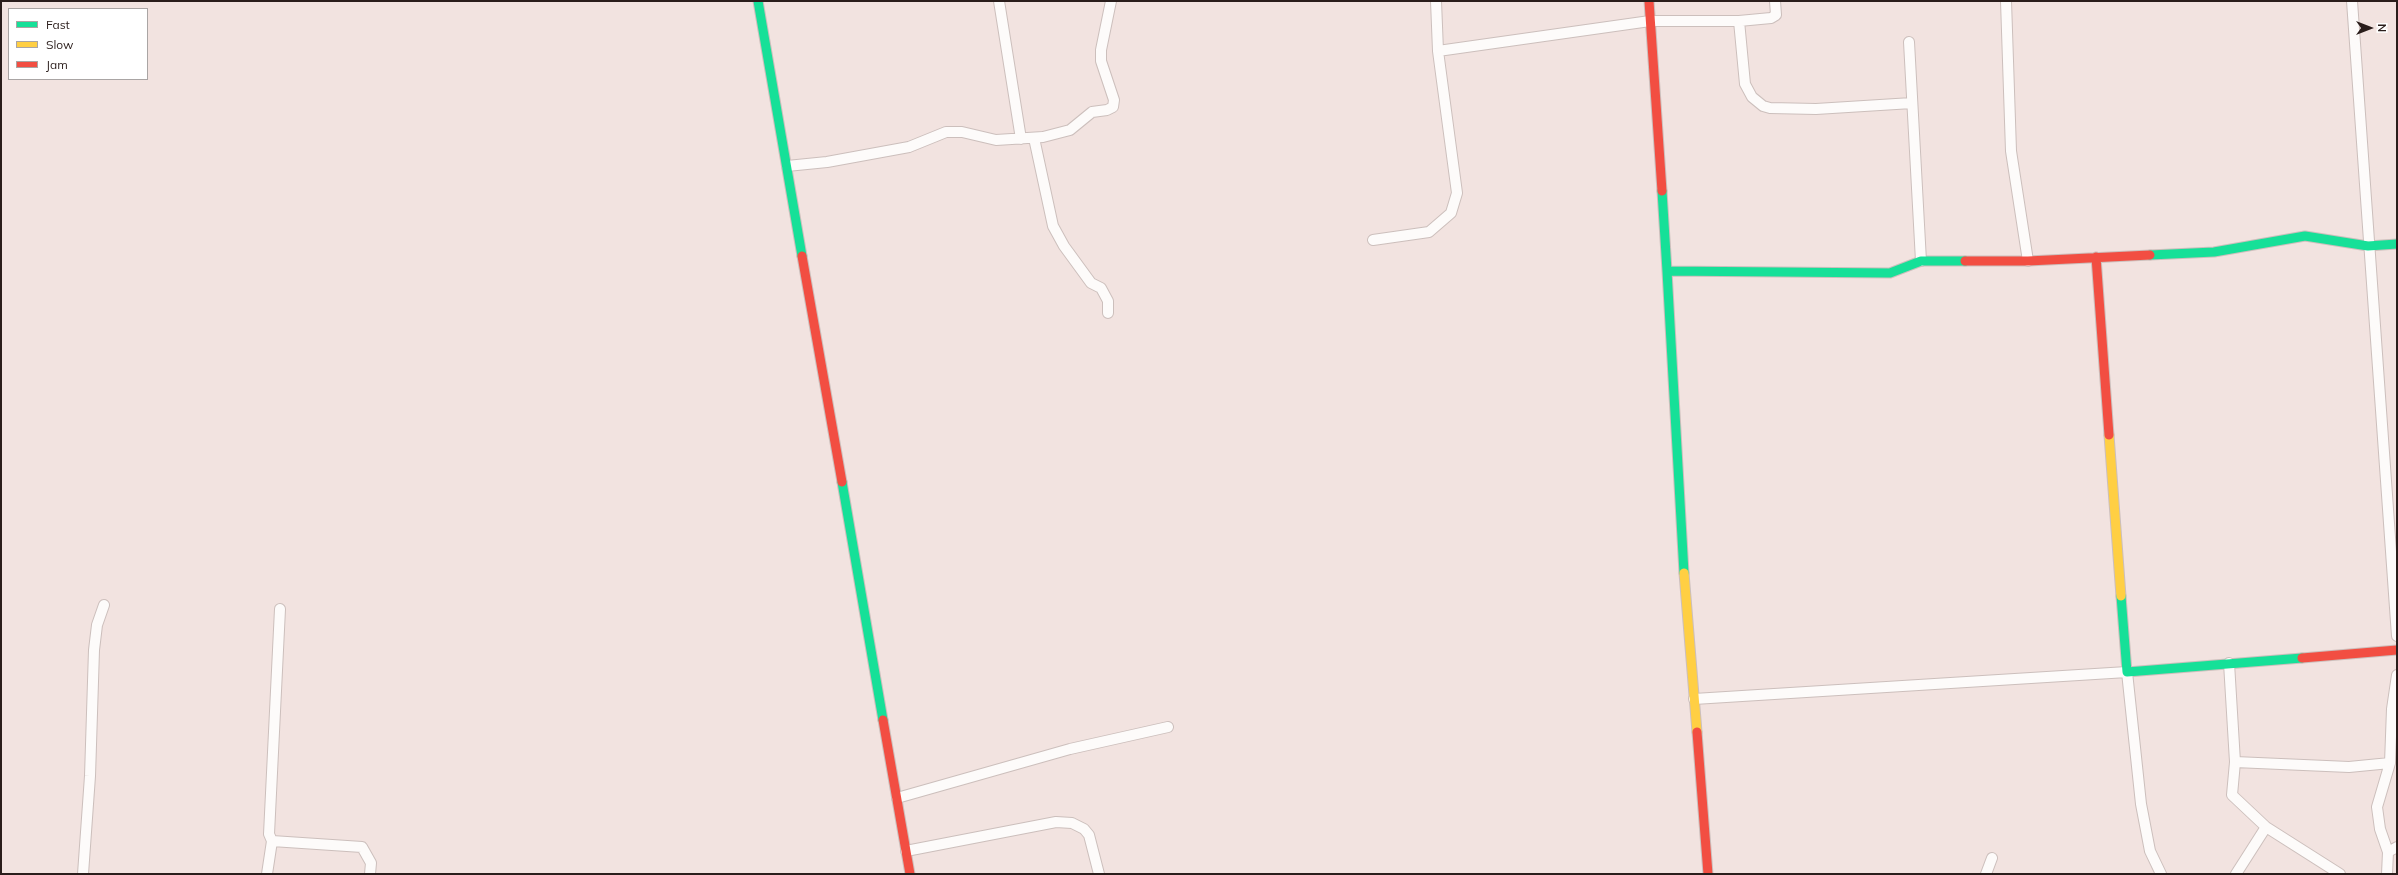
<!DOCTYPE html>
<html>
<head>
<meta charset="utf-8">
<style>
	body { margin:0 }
	#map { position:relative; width:2398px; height:875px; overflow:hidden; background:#f2e3e0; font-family:Mulish,sans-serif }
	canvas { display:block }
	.frame { position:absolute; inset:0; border:2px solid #2a1d1b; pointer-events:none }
	.legend { position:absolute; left:8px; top:8px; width:140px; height:72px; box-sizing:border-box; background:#fff; border:1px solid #aaa5a4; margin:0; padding:5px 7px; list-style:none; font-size:12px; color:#2a1d1b }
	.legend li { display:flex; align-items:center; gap:8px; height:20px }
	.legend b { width:20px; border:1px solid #aaa5a4 }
	.north { position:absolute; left:2350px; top:8px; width:40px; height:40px; -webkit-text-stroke:3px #fff; paint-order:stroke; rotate:90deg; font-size:11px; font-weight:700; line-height:16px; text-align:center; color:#2a1d1b }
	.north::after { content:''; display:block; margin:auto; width:14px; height:18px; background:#2a1d1b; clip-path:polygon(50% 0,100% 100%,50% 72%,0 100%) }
</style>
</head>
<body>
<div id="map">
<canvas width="2398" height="875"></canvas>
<div class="frame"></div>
<ul class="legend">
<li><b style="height:5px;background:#16e098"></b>Fast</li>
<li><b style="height:5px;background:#ffcf43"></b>Slow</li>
<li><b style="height:5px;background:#f24e42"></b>Jam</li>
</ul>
<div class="north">N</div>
</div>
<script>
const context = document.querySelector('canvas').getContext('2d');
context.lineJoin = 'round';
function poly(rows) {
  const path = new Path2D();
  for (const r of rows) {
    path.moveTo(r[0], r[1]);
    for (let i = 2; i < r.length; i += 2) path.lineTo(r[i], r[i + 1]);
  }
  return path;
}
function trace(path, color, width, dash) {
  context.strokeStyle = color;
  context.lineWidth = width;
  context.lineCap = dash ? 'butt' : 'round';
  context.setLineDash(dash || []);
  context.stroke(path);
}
const street = poly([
	[999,1,1021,139],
	[1436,1,1438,51],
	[2006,1,2011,151,2028,261],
	[2352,1,2397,636],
	[1739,21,1745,84,1752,97,1763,106,1770,108,1816,109,1912,103],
	[1909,42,1921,261],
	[1034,138,1053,226,1064,246,1091,283,1101,288,1108,301,1108,313],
	[787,166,827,162,909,147,946,132,962,132,996,140,1043,137,1070,130,1092,112,1107,110,1113,107,1114,100,1101,61,1101,50,1111,1],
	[1373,240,1429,232,1451,213,1457,193,1438,51,1650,21,1739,21,1771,18,1776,15,1775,1],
	[280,609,269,834,272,841,362,847,371,863,370,874],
	[2229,663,2235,762],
	[1694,699,2127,672,2141,804,2150,851,2161,874],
	[897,798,1070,749,1168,727],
	[906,851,1056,822,1072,823,1084,829,1089,835,1099,874],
	[2388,852,2380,829,2377,807,2390,763,2392,709,2397,675],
	[83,874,90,776,94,650,97,625,104,605],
	[267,874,272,841],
	[1986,874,1992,858],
	[2236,874,2266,827],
	[2340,874,2266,827,2232,795,2235,762,2349,767,2390,763],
	[2387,874,2388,852,2397,847]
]);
const fast = poly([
	[758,1,802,256],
	[1662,191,1667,271,1890,273,1921,261,1965,261],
	[2150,255,2214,252,2305,236,2368,246,2397,244],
	[1667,271,1684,573],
	[842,482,883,720],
	[2121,596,2127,672,2302,658]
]);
const slow = poly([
	[2109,435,2121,596],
	[1684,573,1697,732]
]);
const jam = poly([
	[1649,1,1662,191],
	[802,256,842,482],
	[2096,257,2109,435],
	[1965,261,2028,261,2150,255],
	[2302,658,2397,650],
	[883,720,910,874],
	[1697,732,1708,874]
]);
trace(street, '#ccbfbc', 12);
trace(fast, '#ccbfbc', 11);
trace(slow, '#ccbfbc', 11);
trace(jam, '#ccbfbc', 11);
trace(street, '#fdfbfa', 10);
trace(fast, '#16e098', 9);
trace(slow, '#ffcf43', 9);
trace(jam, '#f24e42', 9);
</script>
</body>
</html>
